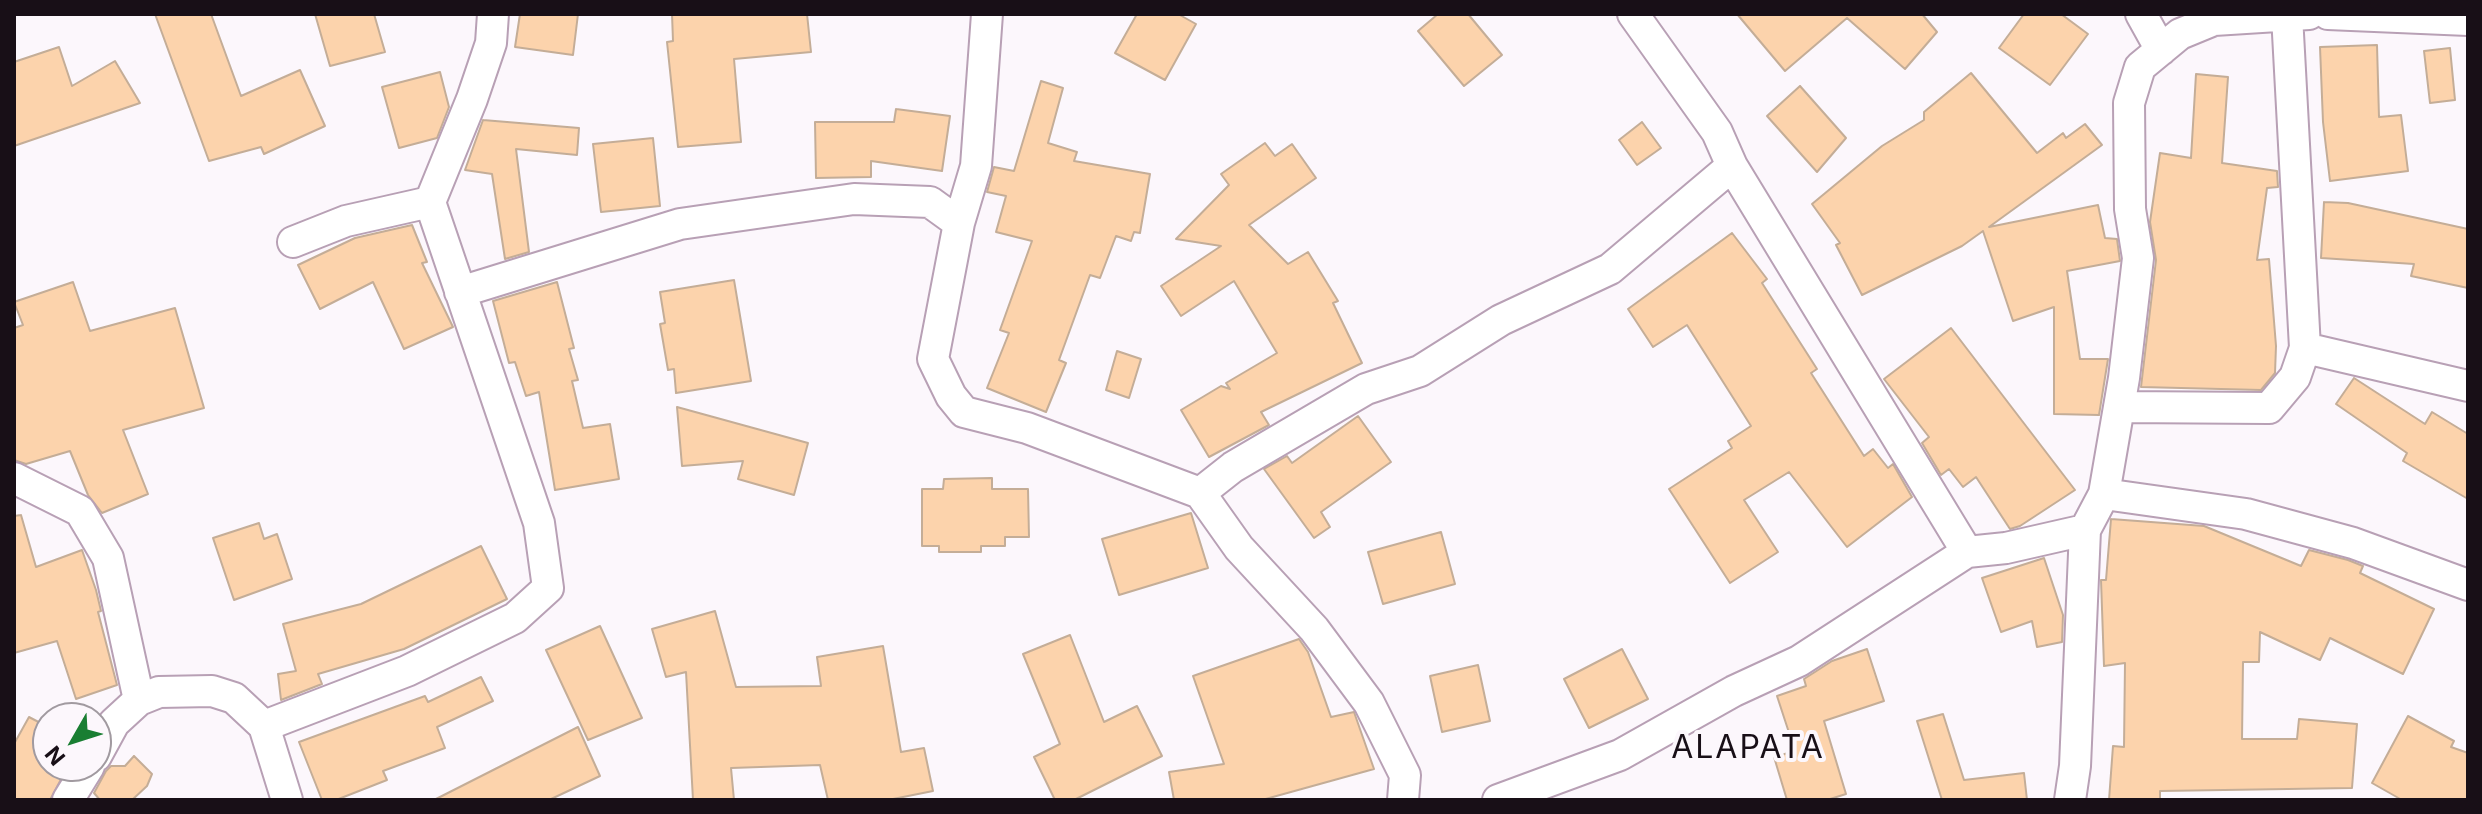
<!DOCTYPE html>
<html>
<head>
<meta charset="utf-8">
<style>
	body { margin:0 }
	#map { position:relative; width:2482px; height:814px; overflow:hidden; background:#fcf7fc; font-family:Inter,sans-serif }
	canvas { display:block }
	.frame { position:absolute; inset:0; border:16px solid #180f17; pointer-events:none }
	.north { position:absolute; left:32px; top:702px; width:80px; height:80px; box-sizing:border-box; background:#fcf7fc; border:2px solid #a19aa0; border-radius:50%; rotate:231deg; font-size:22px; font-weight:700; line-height:32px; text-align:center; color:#180f17 }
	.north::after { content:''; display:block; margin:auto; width:28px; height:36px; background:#197e32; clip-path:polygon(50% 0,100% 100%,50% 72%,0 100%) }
</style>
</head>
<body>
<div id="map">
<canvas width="2482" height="814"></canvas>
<div class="frame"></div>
<div class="north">N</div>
</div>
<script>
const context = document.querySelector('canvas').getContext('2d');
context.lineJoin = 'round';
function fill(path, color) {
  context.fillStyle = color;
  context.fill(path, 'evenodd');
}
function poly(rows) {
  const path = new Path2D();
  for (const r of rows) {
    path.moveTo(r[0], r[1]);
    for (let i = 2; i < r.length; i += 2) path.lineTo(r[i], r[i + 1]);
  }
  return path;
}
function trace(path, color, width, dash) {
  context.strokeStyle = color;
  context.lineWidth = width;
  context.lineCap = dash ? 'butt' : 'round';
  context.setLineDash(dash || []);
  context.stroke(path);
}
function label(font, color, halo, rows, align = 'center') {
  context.font = font + ' Inter,sans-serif';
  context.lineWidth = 8;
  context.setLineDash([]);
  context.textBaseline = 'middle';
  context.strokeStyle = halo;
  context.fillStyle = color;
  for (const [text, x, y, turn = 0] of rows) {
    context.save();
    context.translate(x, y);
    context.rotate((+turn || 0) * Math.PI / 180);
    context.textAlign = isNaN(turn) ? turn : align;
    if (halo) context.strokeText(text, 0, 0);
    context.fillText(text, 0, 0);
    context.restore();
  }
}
const building = poly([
	[155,14,211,14,241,96,300,70,325,126,264,154,261,147,209,161,155,14],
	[315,14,374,14,385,52,330,66,315,14],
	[520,14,578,14,573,55,515,47,520,14],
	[672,14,807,14,811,52,734,59,741,142,678,147,667,42,673,41,672,14],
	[1137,14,1178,14,1196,24,1165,80,1115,53,1137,14],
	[1438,14,1468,14,1502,55,1464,86,1418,31,1438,14],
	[1737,14,1922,14,1937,32,1905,69,1847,18,1785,71,1737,14],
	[2024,14,2061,14,2088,34,2050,85,1999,48,2024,14],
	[2377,45,2379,117,2401,115,2408,171,2330,181,2323,122,2320,47,2377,45],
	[59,47,72,86,115,61,140,103,14,146,14,62,59,47],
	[2450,48,2455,100,2430,103,2424,51,2450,48],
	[440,72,449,107,437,138,399,148,382,87,440,72],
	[1971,73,2037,153,2063,133,2066,138,2085,124,2102,145,1989,227,2098,205,2105,238,2117,239,2120,261,2067,271,2080,359,2108,359,2099,415,2054,414,2054,307,2013,321,1983,231,1962,246,1862,295,1836,245,1840,243,1812,204,1882,146,1924,120,1924,112,1971,73],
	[2196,74,2228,77,2222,163,2277,171,2278,187,2267,188,2257,260,2269,259,2276,346,2275,373,2261,390,2141,387,2156,260,2150,222,2160,153,2191,158,2196,74],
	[1041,81,1063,88,1048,143,1077,152,1074,161,1150,174,1140,233,1134,232,1131,241,1116,236,1100,278,1090,275,1059,360,1066,363,1046,412,987,388,1009,333,1000,330,1032,241,996,232,1006,196,987,192,994,167,1014,171,1041,81],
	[1800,86,1846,138,1817,172,1767,116,1800,86],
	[896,109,950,116,942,171,871,161,871,177,816,178,815,122,894,122,896,109],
	[483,120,579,128,577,155,516,149,529,252,505,259,492,174,465,170,483,120],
	[1642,122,1661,148,1637,165,1619,140,1642,122],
	[653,138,660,206,601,212,593,144,653,138],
	[1265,143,1275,156,1292,144,1316,178,1249,225,1288,264,1308,252,1338,301,1333,303,1362,363,1261,412,1269,425,1209,457,1181,410,1221,386,1230,389,1226,383,1277,353,1234,281,1181,316,1161,286,1221,246,1176,239,1229,185,1221,174,1265,143],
	[2324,202,2348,203,2468,229,2468,288,2411,276,2414,264,2321,258,2324,202],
	[412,225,427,262,422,263,453,327,404,349,373,282,320,309,298,265,355,238,412,225],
	[1732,233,1767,279,1762,283,1817,369,1811,373,1864,456,1873,449,1888,468,1893,464,1912,497,1847,547,1789,472,1744,500,1778,552,1730,583,1669,489,1732,448,1728,441,1751,426,1687,325,1653,347,1628,309,1732,233],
	[734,280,751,381,676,393,674,369,668,370,660,324,665,323,660,292,734,280],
	[73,282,90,331,175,308,204,408,123,430,148,494,102,513,88,495,70,451,26,464,14,460,14,328,23,325,14,302,73,282],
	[557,282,574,348,569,349,578,380,572,381,583,428,610,424,619,479,555,490,539,392,526,396,515,362,509,363,493,301,557,282],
	[1951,328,2075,490,2020,526,2010,529,1976,477,1963,487,1949,469,1941,475,1922,443,1929,437,1884,379,1951,328],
	[1117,351,1141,359,1129,398,1106,390,1117,351],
	[2354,378,2425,424,2432,412,2468,434,2468,499,2403,461,2407,453,2336,404,2354,378],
	[677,407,808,443,794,495,738,479,743,461,682,466,677,407],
	[1358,416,1391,462,1321,512,1330,527,1314,538,1264,469,1287,456,1292,463,1358,416],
	[992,478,992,489,1028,489,1029,537,1005,537,1005,546,981,546,981,552,939,552,939,546,922,546,922,489,943,489,944,479,992,478],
	[1191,513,1208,568,1119,595,1102,539,1191,513],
	[21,515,36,567,82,550,96,590,101,611,98,612,117,685,76,699,57,641,14,653,14,516,21,515],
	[2111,519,2204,526,2301,566,2309,550,2348,560,2363,566,2360,573,2434,609,2403,674,2330,638,2320,660,2260,632,2259,662,2243,662,2242,739,2297,739,2299,719,2357,724,2352,788,2160,791,2160,800,2109,800,2113,746,2124,747,2125,663,2104,666,2101,580,2106,580,2111,519],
	[259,523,264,539,277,534,292,579,234,600,213,538,259,523],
	[1441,532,1455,584,1383,604,1368,552,1441,532],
	[481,546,507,599,404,649,318,674,322,684,281,700,278,674,296,671,283,624,361,604,481,546],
	[2044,558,2063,615,2062,642,2037,647,2032,621,2001,632,1982,578,2044,558],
	[715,611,736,687,821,686,817,657,883,646,901,752,924,748,933,791,888,800,828,800,820,765,731,768,734,800,693,800,686,672,666,677,652,629,715,611],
	[600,626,642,718,588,740,546,650,600,626],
	[1070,635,1104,722,1137,706,1162,756,1074,800,1055,800,1034,757,1060,744,1023,654,1070,635],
	[1299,639,1308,652,1331,717,1354,712,1374,769,1262,800,1174,800,1169,772,1224,764,1193,676,1299,639],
	[1622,649,1648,699,1589,728,1564,679,1622,649],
	[1867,649,1884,701,1824,721,1846,794,1827,800,1787,800,1774,757,1795,751,1777,696,1806,686,1804,679,1832,661,1867,649],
	[1478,665,1490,721,1442,732,1430,676,1478,665],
	[481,677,493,701,437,727,445,748,383,771,387,780,336,800,322,800,299,742,425,696,428,702,481,677],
	[1943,714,1964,780,2024,773,2027,800,1942,800,1917,721,1943,714],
	[2408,716,2454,741,2451,747,2468,753,2468,800,2402,800,2372,783,2408,716],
	[29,717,48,727,48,766,68,766,50,800,14,800,14,744,29,717],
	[578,727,600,776,549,800,434,800,578,727],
	[134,756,152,774,147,786,132,800,100,800,94,793,106,771,111,766,125,766,134,756]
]);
fill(building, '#fcd3ac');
trace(building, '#c4ad97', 2);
const street = poly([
	[987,14,976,166,959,223,933,359,951,396,964,412,1027,428,1200,493],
	[1633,14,1717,132,1732,166,1967,552],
	[2141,14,2161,50],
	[2328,14,2468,20],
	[293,242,346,221,430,202],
	[460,292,680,224,854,199,930,202,959,223],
	[2305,348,2468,386],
	[2119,407,2269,408,2295,377,2305,348,2287,15],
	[14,478,80,511,108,558,139,700],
	[2104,494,2246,514,2353,543,2468,585],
	[264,726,407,671,515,618,548,588,539,523,430,202,472,99,491,43,493,14],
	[96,756,114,723,139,700,159,692,212,691,234,698,264,726,287,800],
	[68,800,89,766],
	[1403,800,1405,775,1369,703,1314,629,1239,548,1200,493,1233,467,1366,389,1420,371,1501,320,1610,269,1732,166],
	[1498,800,1620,755,1734,691,1799,661,1967,552,2006,548,2085,530],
	[2070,800,2075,766,2085,530,2104,494,2124,378,2138,258,2130,209,2129,103,2140,67,2180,34,2214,20,2309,14]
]);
trace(street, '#b8a0b5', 34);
trace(street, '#fff', 30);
context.letterSpacing = '2px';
label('32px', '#180f17', '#fcf7fc', [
	["ALAPATA",1748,748]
]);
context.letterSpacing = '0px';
</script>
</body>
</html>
